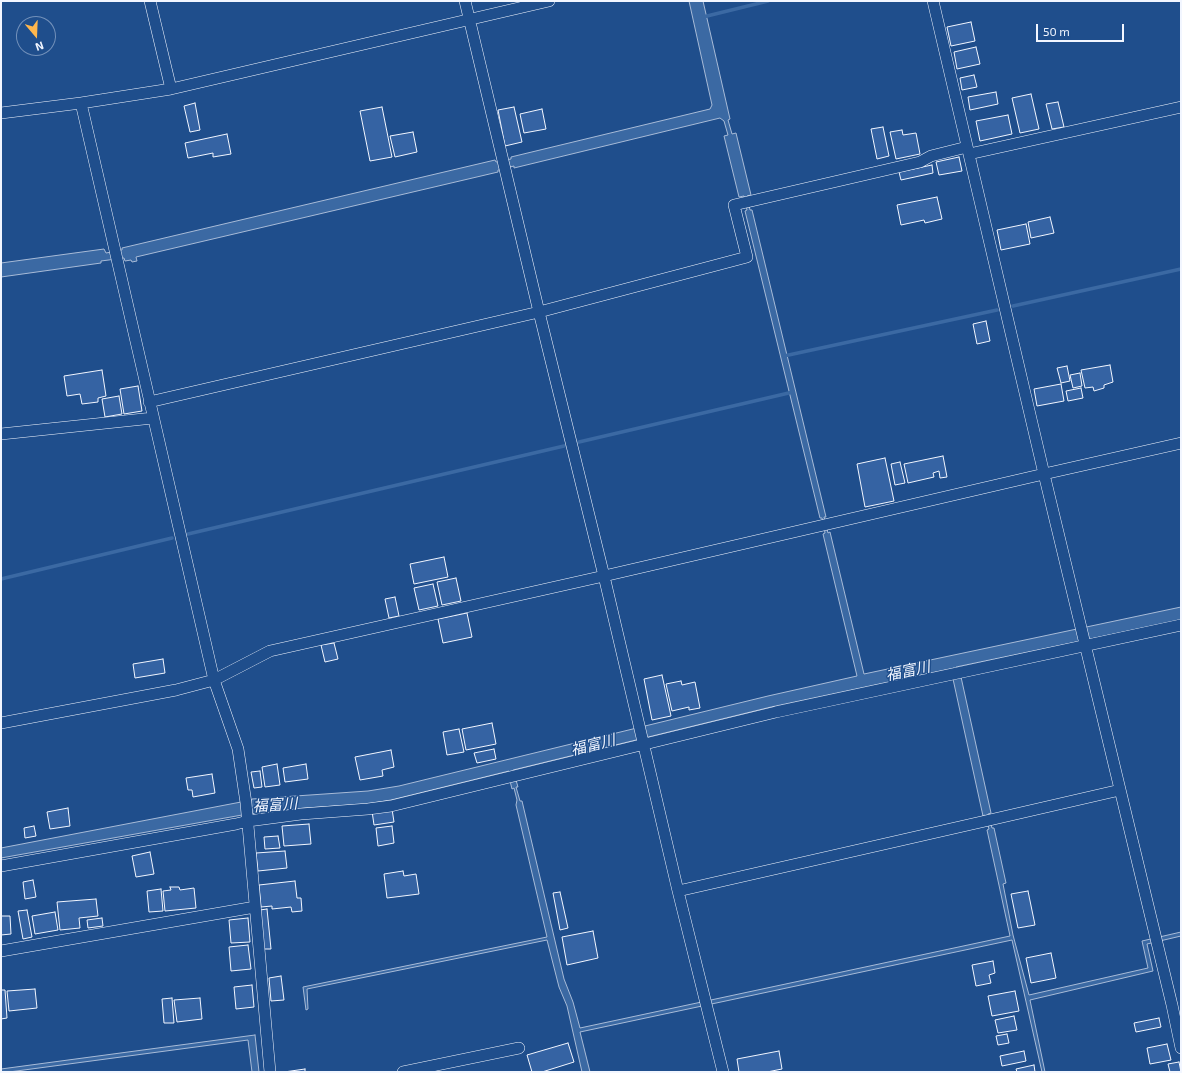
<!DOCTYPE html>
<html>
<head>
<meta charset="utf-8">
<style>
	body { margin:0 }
	#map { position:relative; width:1182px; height:1073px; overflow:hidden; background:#1f4e8c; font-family:"Exo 2",sans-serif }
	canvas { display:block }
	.frame { position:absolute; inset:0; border:2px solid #f2f6ff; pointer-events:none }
	.north { position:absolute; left:16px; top:16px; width:40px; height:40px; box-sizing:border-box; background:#1f4e8c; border:1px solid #7391ba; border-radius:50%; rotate:161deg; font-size:11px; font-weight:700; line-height:16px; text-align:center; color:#f2f6ff }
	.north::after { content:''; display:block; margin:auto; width:14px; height:18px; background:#ffb74d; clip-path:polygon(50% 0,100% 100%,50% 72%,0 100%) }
	.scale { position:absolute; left:1036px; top:24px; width:88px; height:18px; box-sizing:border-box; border:2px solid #f2f6ff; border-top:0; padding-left:5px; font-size:12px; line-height:14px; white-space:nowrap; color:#f2f6ff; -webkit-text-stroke:3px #1f4e8c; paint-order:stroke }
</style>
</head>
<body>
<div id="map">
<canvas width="1182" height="1073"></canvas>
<div class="frame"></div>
<div class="north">N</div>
<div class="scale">50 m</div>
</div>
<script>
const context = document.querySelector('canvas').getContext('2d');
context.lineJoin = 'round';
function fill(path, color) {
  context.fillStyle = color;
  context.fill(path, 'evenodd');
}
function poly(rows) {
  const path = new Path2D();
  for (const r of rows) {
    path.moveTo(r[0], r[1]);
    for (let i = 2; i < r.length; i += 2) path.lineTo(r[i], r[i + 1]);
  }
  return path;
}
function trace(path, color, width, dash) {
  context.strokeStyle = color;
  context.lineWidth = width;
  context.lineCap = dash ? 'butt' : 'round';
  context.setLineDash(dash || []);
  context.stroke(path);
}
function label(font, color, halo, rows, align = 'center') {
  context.font = font + ' "Exo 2","Noto Sans JP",sans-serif';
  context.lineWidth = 3;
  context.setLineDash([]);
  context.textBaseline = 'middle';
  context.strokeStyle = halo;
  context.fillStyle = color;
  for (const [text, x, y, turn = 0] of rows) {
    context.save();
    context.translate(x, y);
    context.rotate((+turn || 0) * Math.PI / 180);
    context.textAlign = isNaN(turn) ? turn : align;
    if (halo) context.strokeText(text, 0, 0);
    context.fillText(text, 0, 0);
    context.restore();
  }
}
const water = poly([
	[689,1,703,1,730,119,728,120,732,134,736,133,751,195,747,196,750,210,752,210,826,517,824,517,828,533,830,532,864,674,1181,607,1181,620,956,667,959,677,961,677,991,813,988,814,992,828,994,828,1006,883,1003,884,1013,935,1029,995,1148,968,1142,941,1181,932,1181,936,1147,944,1153,971,1030,1000,1045,1072,1042,1072,1012,940,580,1032,590,1072,582,1072,567,1006,559,987,547,940,307,989,308,1009,306,1010,303,987,547,937,516,805,517,800,514,788,512,789,510,781,512,781,509,771,391,800,367,804,305,808,254,814,250,810,242,815,1,858,1,848,241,802,250,803,252,799,368,791,399,786,768,696,857,676,823,534,825,533,822,518,820,518,745,211,747,210,744,196,739,197,724,136,728,135,724,121,720,118,514,168,514,166,498,170,498,172,136,257,137,261,132,262,131,260,125,261,124,258,101,261,101,263,1,277,1,263,104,249,106,253,122,250,122,248,495,160,496,162,511,159,511,157,710,109,712,105,689,1],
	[954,668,956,677,953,679,983,816,985,815,989,829,987,830,1010,936,580,1028,573,1002,564,979,522,801,520,801,516,787,518,787,513,770,771,707,954,668],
	[255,1035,259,1072,252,1072,248,1040,9,1072,1,1072,1,1069,255,1035]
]);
fill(water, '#3b69a3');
trace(water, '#a8bbd7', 1);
trace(poly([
	[703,17,768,1],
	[1013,306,1181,269],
	[784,356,997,310],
	[579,442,793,392],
	[188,534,564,446],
	[1,579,172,538]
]), '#3b69a3', 3.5);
const building = poly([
	[971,22,975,41,951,46,947,27,971,22],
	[976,47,980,64,957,69,954,52,976,47],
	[974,75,977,87,962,90,960,78,974,75],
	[996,92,998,104,970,110,968,97,996,92],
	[1031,94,1039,129,1020,133,1012,98,1031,94],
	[1058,102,1064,127,1052,129,1046,104,1058,102],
	[195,103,200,130,190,132,184,106,195,103],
	[382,107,392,157,370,161,360,111,382,107],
	[514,107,522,142,505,146,498,110,514,107],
	[542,109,546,129,524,133,520,114,542,109],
	[1008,115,1012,134,980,141,976,121,1008,115],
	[883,127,889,156,877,159,871,129,883,127],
	[902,130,903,135,916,133,920,154,896,159,890,132,902,130],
	[413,132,417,152,395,157,390,136,413,132],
	[227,134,231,154,213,157,213,153,188,158,185,143,227,134],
	[959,157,962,171,939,175,936,162,959,157],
	[932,165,933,173,901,180,899,172,932,165],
	[937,197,942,219,925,223,924,220,901,225,897,205,937,197],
	[1050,217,1054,233,1031,238,1028,222,1050,217],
	[1026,224,1030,244,1001,250,997,230,1026,224],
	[986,321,990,341,977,344,973,324,986,321],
	[1110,365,1113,382,1104,385,1104,388,1094,391,1093,387,1085,388,1081,370,1110,365],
	[1067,366,1070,381,1061,383,1057,368,1067,366],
	[102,370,106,396,98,398,98,402,82,404,80,394,67,396,64,376,102,370],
	[1080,373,1082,386,1073,388,1070,375,1080,373],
	[1061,384,1064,401,1037,406,1034,389,1061,384],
	[138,386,142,411,124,414,120,389,138,386],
	[1081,388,1083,398,1068,401,1066,391,1081,388],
	[119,396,122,414,105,417,102,399,119,396],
	[943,456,947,477,940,478,939,471,933,473,934,477,908,483,904,464,943,456],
	[885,458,894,501,865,507,857,464,885,458],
	[900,462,905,483,895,485,891,464,900,462],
	[444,557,448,577,414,584,410,564,444,557],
	[456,578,461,601,442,605,437,582,456,578],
	[433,584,438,606,419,610,414,588,433,584],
	[395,597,399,616,389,618,385,599,395,597],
	[467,613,472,637,443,643,438,619,467,613],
	[334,643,338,659,325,662,321,645,334,643],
	[163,659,165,673,135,678,133,664,163,659],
	[662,675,671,716,652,720,644,679,662,675],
	[681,681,682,685,695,682,700,708,689,710,689,707,672,711,666,684,681,681],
	[492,723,496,744,466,750,462,729,492,723],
	[459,729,464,752,447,755,443,732,459,729],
	[494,749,496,759,477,763,474,753,494,749],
	[391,750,394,767,382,770,383,776,360,780,355,757,391,750],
	[277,764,280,785,265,787,262,767,277,764],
	[306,764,308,779,285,782,283,768,306,764],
	[260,771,262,787,254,788,251,772,260,771],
	[212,774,215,793,193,797,192,790,188,790,186,778,212,774],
	[68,808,70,826,50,829,47,812,68,808],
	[392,809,394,822,374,825,372,811,392,809],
	[309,824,311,844,284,846,282,826,309,824],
	[34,826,36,836,25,838,24,828,34,826],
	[392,826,394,843,378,846,376,828,392,826],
	[278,836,280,848,265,849,264,837,278,836],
	[285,851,287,868,258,871,256,853,285,851],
	[150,852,154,874,136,877,132,856,150,852],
	[403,871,404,876,416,874,419,894,387,898,384,874,403,871],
	[33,880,36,897,25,899,23,882,33,880],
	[295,881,297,898,301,898,302,911,292,912,291,907,272,909,272,906,261,907,259,885,295,881],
	[170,887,179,887,180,890,194,888,196,908,165,911,163,891,171,890,170,887],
	[161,889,163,911,149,912,147,891,161,889],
	[1028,891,1035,925,1018,928,1011,894,1028,891],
	[560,892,568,928,560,930,553,893,560,892],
	[96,899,98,916,79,918,80,928,60,930,57,902,96,899],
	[267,909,271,949,263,949,260,910,267,909],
	[27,910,32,937,23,939,18,911,27,910],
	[55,912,58,930,35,934,32,916,55,912],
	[1,916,10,916,11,934,1,935,1,916],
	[102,918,103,926,88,928,87,920,102,918],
	[248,918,250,942,231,943,229,920,248,918],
	[593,931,598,958,567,965,562,937,593,931],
	[248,945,251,969,231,971,229,947,248,945],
	[1051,953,1056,978,1031,983,1026,958,1051,953],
	[993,961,995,973,989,975,991,983,976,986,972,965,993,961],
	[281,976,284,1000,271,1001,269,978,281,976],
	[252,985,254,1007,236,1009,234,987,252,985],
	[35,989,37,1008,9,1011,7,991,35,989],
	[1,990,5,990,7,1018,1,1019,1,990],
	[1015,991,1019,1011,992,1016,988,996,1015,991],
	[172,998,174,1023,164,1023,162,999,172,998],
	[200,998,202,1019,177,1022,174,1000,200,998],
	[1014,1016,1017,1030,998,1033,995,1020,1014,1016],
	[1159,1018,1161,1027,1136,1032,1134,1023,1159,1018],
	[1007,1034,1009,1043,998,1045,996,1036,1007,1034],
	[568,1043,574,1062,542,1072,532,1072,527,1055,568,1043],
	[1167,1044,1171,1060,1150,1064,1147,1048,1167,1044],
	[779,1051,782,1069,767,1072,739,1072,737,1059,779,1051],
	[1024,1051,1026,1061,1002,1066,1000,1056,1024,1051],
	[1179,1062,1181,1072,1170,1072,1168,1064,1179,1062],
	[1034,1065,1035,1072,1017,1072,1016,1069,1034,1065],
	[305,1069,305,1072,284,1072,305,1069]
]);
fill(building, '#3563a3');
trace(building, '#f2f6ff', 1);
const minor = poly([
	[150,1,171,89],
	[465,1,539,312,604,576,678,891,723,1072],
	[933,1,1044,474,1172,1005,1181,1048],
	[81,103,214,680,238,749,246,803,270,1072],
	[1,113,81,103,171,89,549,1],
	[969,154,1181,107],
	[149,402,539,312,747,257,734,205,920,162,931,156,967,147],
	[1,434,153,418],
	[1,723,176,690,214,680,270,651,604,576,1044,474,1181,443],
	[1,866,236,824,248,821,301,814,368,809,391,806,776,712,1181,625],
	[678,891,981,822,1120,790],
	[1,951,255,907],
	[403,1072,519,1048]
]);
trace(minor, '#f2f6ff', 12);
trace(minor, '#1f4e8c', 11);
label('italic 15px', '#f2f6ff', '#1f4e8c', [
	["福富川",908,671,-12],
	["福富川",593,745,-14],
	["福富川",275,805,-4]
]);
</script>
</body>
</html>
